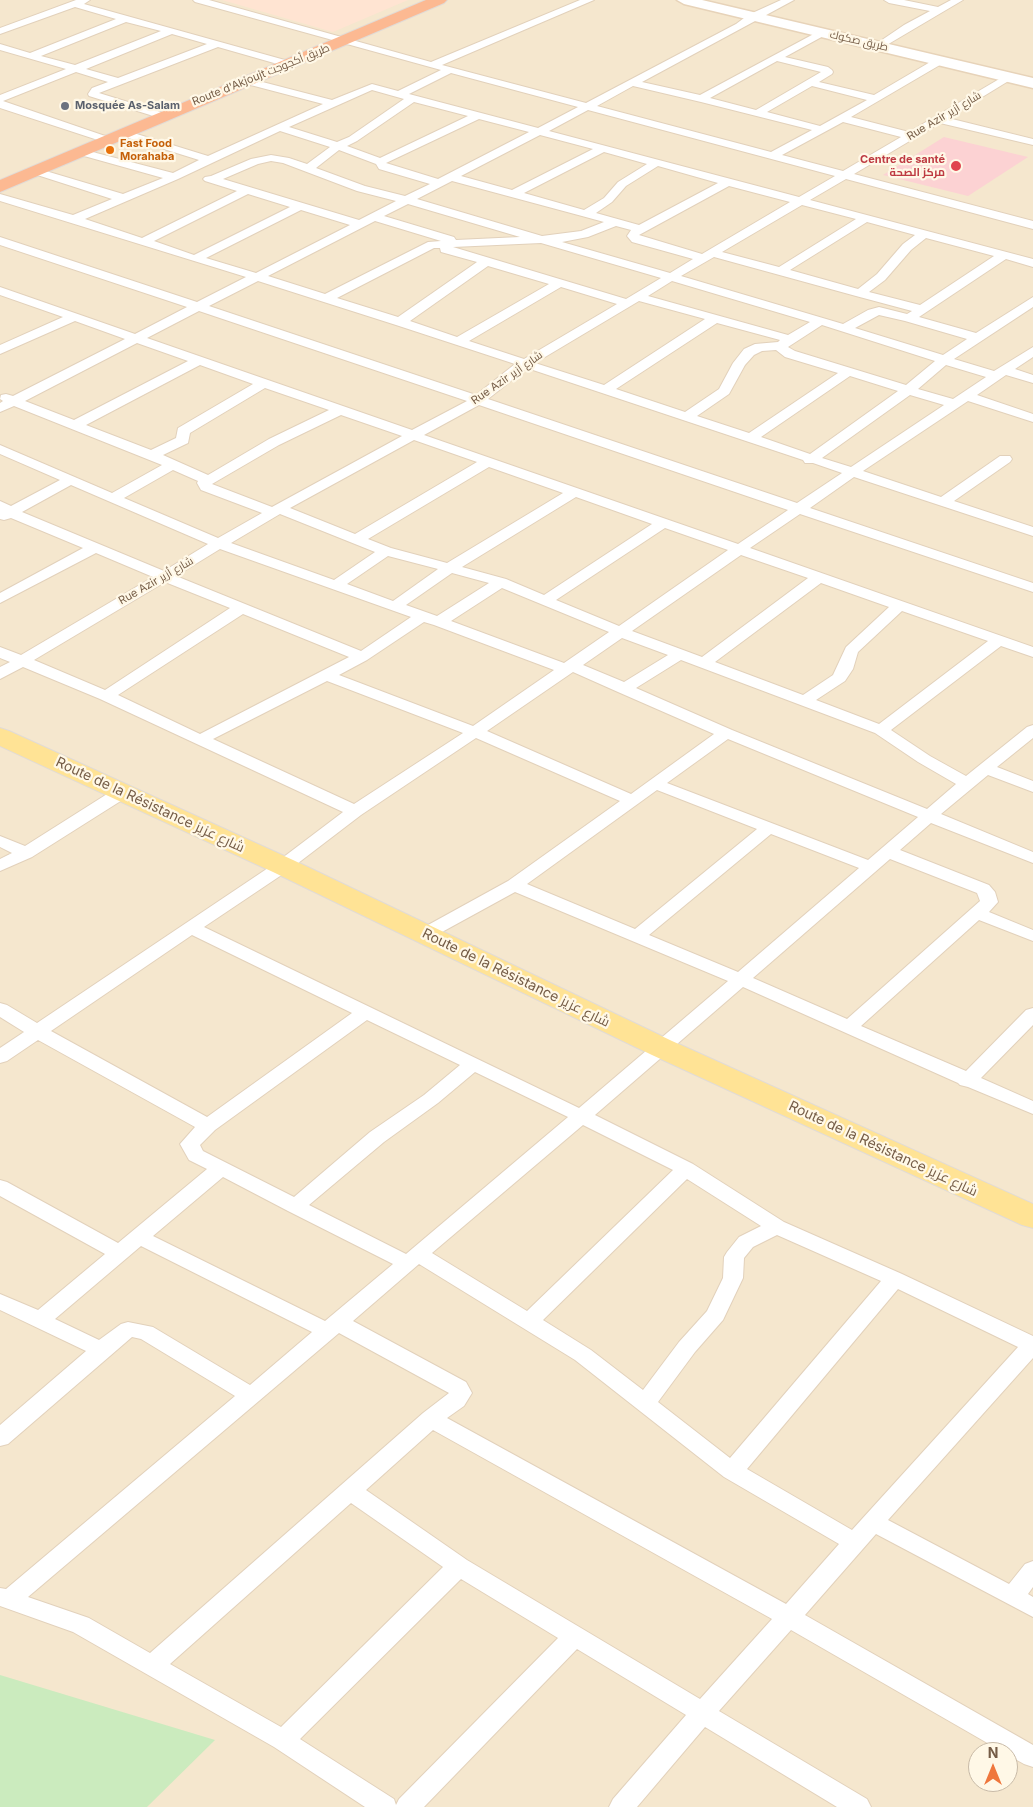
<!DOCTYPE html>
<html>
<head>
<meta charset="utf-8">
<style>
	body { margin:0 }
	#map { position:relative; width:1033px; height:1807px; overflow:hidden; background:#fdf5e0; font-family:Inter,sans-serif }
	canvas { display:block }
	.north { position:absolute; left:968px; top:1742px; width:50px; height:50px; box-sizing:border-box; background:#fff8e7; border:1px solid #c8baa7; border-radius:50%; rotate:0deg; font-size:14px; font-weight:700; line-height:20px; text-align:center; color:#755c46 }
	.north::after { content:''; display:block; margin:auto; width:18px; height:22px; background:#ef773d; clip-path:polygon(50% 0,100% 100%,50% 72%,0 100%) }
</style>
</head>
<body>
<div id="map">
<canvas width="1033" height="1807"></canvas>
<div class="north">N</div>
</div>
<script>
const context = document.querySelector('canvas').getContext('2d');
context.lineJoin = 'round';
function fill(path, color) {
  context.fillStyle = color;
  context.fill(path, 'evenodd');
}
function poly(rows) {
  const path = new Path2D();
  for (const r of rows) {
    path.moveTo(r[0], r[1]);
    for (let i = 2; i < r.length; i += 2) path.lineTo(r[i], r[i + 1]);
  }
  return path;
}
function trace(path, color, width, dash) {
  context.strokeStyle = color;
  context.lineWidth = width;
  context.lineCap = dash ? 'butt' : 'round';
  context.setLineDash(dash || []);
  context.stroke(path);
}
function label(font, color, halo, rows, align = 'center') {
  context.font = font + ' Inter,Cairo,sans-serif';
  context.lineWidth = 4.5;
  context.setLineDash([]);
  context.textBaseline = 'middle';
  context.strokeStyle = halo;
  context.fillStyle = color;
  for (const [text, x, y, turn = 0] of rows) {
    context.save();
    context.translate(x, y);
    context.rotate((+turn || 0) * Math.PI / 180);
    context.textAlign = isNaN(turn) ? turn : align;
    if (halo) context.strokeText(text, 0, 0);
    context.fillText(text, 0, 0);
    context.restore();
  }
}
fill(poly([
	[0,0,1033,0,1033,1807,0,1807],
	[978,1752,1008,1752,1008,1782,978,1782]
]), '#f5e7ce');
fill(poly([
	[222,0,408,0,333,32]
]), '#ffe4d2');
fill(poly([
	[944,137,1028,157,968,196,883,175]
]), '#fcd2d3');
fill(poly([
	[0,1675,215,1740,147,1807,0,1807]
]), '#cbebbe');
const street = poly([
	[76,0,90,0,84,4,292,62,293,64,288,67,218,47,99,93,167,114,168,116,163,119,89,96,88,94,92,88,108,82,76,72,3,101,111,138,113,140,107,143,0,108,0,95,66,69,0,50,0,44,30,53,116,19,75,7,0,34,0,28,76,0],
	[126,22,161,31,75,65,41,56,126,22],
	[172,34,207,44,118,78,86,69,172,34],
	[193,0,209,0,431,62,580,0,594,0,442,65,586,103,736,24,748,15,781,0,794,0,642,82,700,95,823,29,828,32,827,34,785,57,828,67,832,70,833,72,832,74,819,82,874,95,937,58,945,58,946,60,945,62,851,117,909,132,1006,75,1010,74,1015,77,948,118,1033,139,1033,145,940,123,854,174,1033,221,1033,229,846,179,810,200,1033,259,1033,267,1006,259,919,317,976,333,1033,297,1033,307,954,359,994,371,1033,347,1033,357,1015,369,1033,375,1033,383,1006,375,977,395,1033,414,1033,422,968,401,863,471,941,497,1000,456,1010,456,1012,459,1010,462,954,501,1033,527,1033,536,854,477,810,508,1033,583,1033,592,800,514,750,548,1033,647,1033,657,1001,646,891,730,930,756,966,776,1027,727,1033,725,1033,738,997,767,1033,781,1033,792,988,775,941,814,1033,852,1033,863,931,823,900,850,989,885,995,892,998,902,989,912,1033,930,1033,941,979,920,861,1026,966,1071,1026,1010,1033,1008,1033,1025,981,1078,1033,1101,1033,1114,968,1087,960,1085,958,1083,743,987,595,1115,693,1164,784,1222,902,1274,1033,1336,1033,1358,888,1520,1009,1584,1025,1564,1033,1561,1033,1587,1028,1594,1033,1597,1033,1617,876,1534,805,1615,1033,1745,1033,1767,1024,1764,1008,1755,1008,1752,1003,1752,791,1630,719,1711,867,1799,871,1807,837,1807,705,1727,637,1807,609,1807,613,1799,686,1715,577,1649,424,1807,365,1807,274,1747,73,1632,0,1606,0,1588,6,1589,235,1396,141,1339,132,1337,8,1444,0,1446,0,1425,86,1351,0,1310,0,1294,38,1310,105,1254,0,1196,0,1180,7,1182,118,1243,207,1169,189,1160,180,1144,195,1127,38,1040,7,1061,0,1063,0,1048,24,1032,0,1017,0,1003,7,1005,37,1023,277,862,343,812,100,699,23,667,0,679,0,667,10,662,0,658,0,647,21,655,153,577,96,553,0,603,0,593,83,548,11,518,4,520,0,519,0,501,11,506,60,480,0,454,0,445,112,493,162,465,14,406,0,412,0,403,3,401,0,399,1,395,6,394,13,396,125,339,75,321,0,354,0,345,63,317,0,295,0,287,135,334,187,307,0,245,0,237,197,302,246,277,0,201,0,194,73,215,112,199,31,173,29,171,31,169,39,169,123,194,163,178,77,154,75,152,77,150,81,149,173,173,199,160,119,135,118,133,119,131,127,131,208,156,323,104,243,83,242,81,243,79,247,78,332,100,372,84,398,91,441,70,195,2,193,0],
	[777,61,821,72,756,110,710,98,777,61],
	[451,73,578,107,538,128,409,94,451,73],
	[633,86,701,102,812,130,771,152,597,106,633,86],
	[812,86,867,100,820,126,767,112,812,86],
	[372,90,404,99,349,137,337,142,289,127,372,90],
	[414,102,468,116,380,158,347,146,357,141,414,102],
	[588,110,835,176,799,197,549,131,588,110],
	[479,119,529,132,438,179,386,163,479,119],
	[843,122,901,137,843,171,782,155,843,122],
	[280,131,330,147,307,164,289,158,271,155,251,159,211,176,205,177,203,179,205,181,237,191,142,238,85,219,178,179,280,131],
	[540,135,593,149,512,190,461,176,540,135],
	[339,150,376,164,379,169,430,184,405,196,365,186,316,168,339,150],
	[604,152,647,164,618,182,604,198,584,210,524,193,604,152],
	[271,161,283,163,357,191,396,201,359,220,223,179,258,164,271,161],
	[658,166,718,183,639,225,596,213,612,202,626,186,658,166],
	[452,181,582,216,604,222,581,231,542,236,417,199,452,181],
	[729,186,790,202,702,254,639,235,729,186],
	[248,194,290,207,194,255,154,241,248,194],
	[408,204,520,237,456,240,454,237,384,216,408,204],
	[802,205,856,219,779,267,722,252,802,205],
	[301,210,350,225,256,273,206,258,301,210],
	[375,221,441,241,428,242,325,294,268,276,375,221],
	[867,222,915,235,903,244,877,274,858,289,790,270,867,222],
	[616,226,631,230,627,236,632,242,693,259,670,273,562,242,588,237,616,226],
	[926,238,994,256,920,305,869,292,885,280,911,250,926,238],
	[541,243,661,278,626,299,453,247,541,243],
	[434,248,440,248,441,252,477,262,398,317,337,298,434,248],
	[714,257,856,296,912,311,907,314,879,307,868,310,843,324,681,276,714,257],
	[488,266,549,284,457,337,410,321,488,266],
	[258,281,396,325,515,364,476,395,209,306,258,281],
	[672,281,810,322,788,335,648,296,672,281],
	[561,287,617,304,524,359,469,341,561,287],
	[639,301,705,319,604,385,535,363,639,301],
	[199,311,467,401,412,430,147,338,199,311],
	[879,315,905,321,967,339,943,355,855,328,879,315],
	[717,323,780,340,778,342,755,344,744,349,733,363,719,389,685,412,616,389,717,323],
	[822,325,935,361,906,385,795,351,788,347,822,325],
	[137,343,188,361,74,420,25,401,137,343],
	[776,350,785,357,838,373,749,433,697,416,729,394,745,365,754,355,762,351,776,350],
	[200,365,253,384,178,428,176,438,151,450,86,425,200,365],
	[946,365,986,377,953,399,918,389,946,365],
	[527,368,803,460,805,463,813,463,842,473,797,503,488,399,527,368],
	[850,376,898,391,810,454,761,437,850,376],
	[265,388,329,410,269,439,208,475,163,455,188,443,190,433,265,388],
	[910,395,944,405,851,467,822,458,910,395],
	[479,405,788,510,738,544,424,435,479,405],
	[341,415,402,436,272,507,212,484,279,445,341,415],
	[414,440,477,462,355,534,290,508,414,440],
	[489,467,563,493,447,563,391,548,368,539,489,467],
	[173,470,198,481,197,483,201,490,262,513,218,538,124,498,173,470],
	[71,485,208,544,164,571,22,512,71,485],
	[576,497,652,524,544,595,506,579,462,567,576,497],
	[280,514,375,552,334,580,231,543,280,514],
	[665,528,728,550,619,626,556,600,665,528],
	[220,549,411,617,361,651,176,576,220,549],
	[741,555,808,578,702,657,632,631,741,555],
	[388,556,438,569,393,601,347,584,388,556],
	[452,573,489,583,437,616,406,605,452,573],
	[165,582,230,608,105,690,34,660,165,582],
	[821,583,889,607,846,647,833,675,803,695,715,662,821,583],
	[502,588,609,632,564,663,451,621,502,588],
	[902,611,988,641,879,724,816,700,845,681,853,669,858,652,902,611],
	[243,614,349,657,200,734,118,695,243,614],
	[424,622,434,625,554,670,473,726,339,675,367,660,424,622],
	[622,638,668,655,624,682,583,665,622,638],
	[681,660,875,733,918,762,956,784,927,809,732,730,636,688,681,660],
	[573,672,618,692,714,734,631,794,487,731,573,672],
	[327,681,463,733,354,804,213,739,327,681],
	[476,738,620,801,508,881,419,930,416,934,419,938,425,939,431,938,515,892,728,981,579,1108,204,927,289,870,361,815,476,738],
	[728,739,918,817,868,860,667,783,728,739],
	[657,790,757,829,635,929,527,884,657,790],
	[771,834,859,868,738,972,649,935,771,834],
	[890,859,977,893,980,901,847,1019,753,978,890,859],
	[192,935,352,1013,207,1117,51,1031,192,935],
	[367,1020,460,1065,424,1095,370,1132,294,1197,203,1151,200,1145,215,1130,367,1020],
	[475,1072,568,1117,406,1254,309,1205,384,1142,438,1103,475,1072],
	[583,1125,673,1170,527,1311,432,1253,583,1125],
	[223,1177,288,1211,393,1264,325,1321,153,1236,223,1177],
	[687,1179,761,1226,739,1237,727,1252,724,1257,723,1278,707,1311,679,1342,643,1390,591,1350,543,1320,687,1179],
	[777,1235,881,1281,730,1458,658,1402,695,1352,723,1320,743,1278,744,1258,753,1247,777,1235],
	[141,1246,312,1332,250,1385,153,1327,128,1322,121,1324,99,1340,55,1319,141,1246],
	[419,1264,575,1360,724,1477,839,1544,786,1604,447,1418,464,1406,472,1393,466,1382,353,1321,419,1264],
	[898,1289,1018,1347,852,1530,747,1469,898,1289],
	[339,1333,449,1393,423,1413,150,1653,89,1618,28,1597,339,1333],
	[433,1430,772,1619,700,1699,467,1560,366,1490,433,1430],
	[351,1503,443,1567,281,1727,170,1664,351,1503],
	[461,1579,558,1638,399,1799,396,1805,394,1799,300,1739,461,1579],
	[884,0,904,0,938,7,951,0,963,0,880,49,876,48,876,44,904,25,930,11,889,3,884,0],
	[121,788,127,789,129,793,127,797,32,857,0,871,0,859,12,853,0,847,0,836,25,846,115,789,121,788]
]);
const secondary = poly([
	[677,0,702,0,1033,78,1033,88,684,4,677,0]
]);
const primary = poly([
	[0,728,9,731,293,860,672,1041,1033,1204,1033,1228,1022,1225,652,1055,273,872,0,746,0,728]
]);
const highway = poly([
	[426,0,447,0,444,3,0,192,0,180,426,0]
]);
trace(street, '#e2d1bb', 2);
trace(secondary, '#e7d3b9', 3);
trace(primary, '#e1dbd6', 2);
trace(highway, '#e1dbd6', 2);
fill(street, '#fff');
fill(secondary, '#fff');
fill(primary, '#ffe395');
fill(highway, '#fcb992');
for (const [x, y, r, color] of [
	[65,106,5,"#6b7280"],
	[110,150,5,"#e8710a"],
	[956,166,6,"#e0444e"]
]) {
  const dot = new Path2D();
  dot.arc(x, y, r, 0, 2 * Math.PI);
  context.fillStyle = color;
  context.fill(dot);
  trace(dot, '#fff8e7', 2);
}
label('11px', '#755c46', '#fff8e7', [
	["طريق صكوك",859,41,13],
	["Route d'Akjoujt طريق أكجوجت",261,75,-22],
	["Rue Azir شارع أزير",944,116,-31],
	["Rue Azir شارع أزير",507,378,-35],
	["Rue Azir شارع أزير",156,581,-30]
]);
label('bold 11px', '#5b616d', '#fff8e7', [
	["Mosquée As-Salam",75,106]
], 'left');
label('bold 11px', '#c56008', '#fff8e7', [
	["Fast Food",120,144],
	["Morahaba",120,157]
], 'left');
label('bold 11px', '#be3a42', '#fff8e7', [
	["Centre de santé",945,160],
	["مركز الصحة",945,173]
], 'right');
label('14px', '#755c46', '#fff8e7', [
	["Route de la Résistance شارع عزيز",150,805,25],
	["Route de la Résistance شارع عزيز",516,978,26],
	["Route de la Résistance شارع عزيز",883,1149,25]
]);
</script>
</body>
</html>
